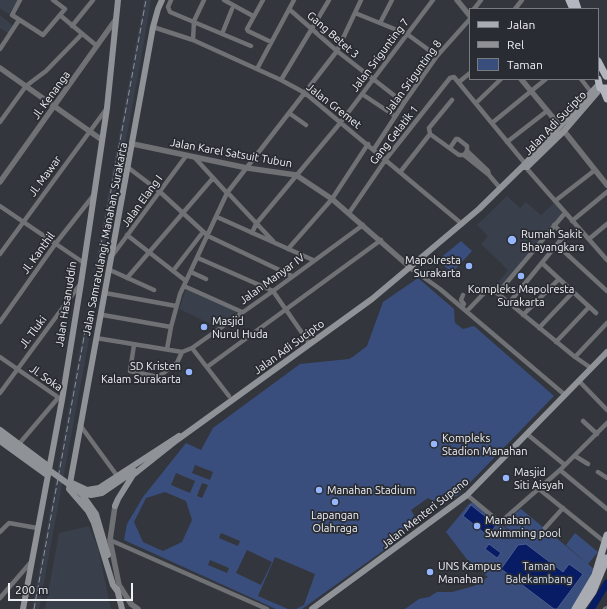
<!DOCTYPE html>
<html>
<head>
<meta charset="utf-8">
<style>
	body { margin:0 }
	#map { position:relative; width:607px; height:609px; overflow:hidden; background:#33363c; font-family:Ubuntu,sans-serif }
	canvas { display:block }
	.legend { position:absolute; left:469px; top:8px; width:130px; height:72px; box-sizing:border-box; background:#292c32; border:1px solid #787b80; margin:0; padding:5px 7px; list-style:none; font-size:12px; color:#eff1f5 }
	.legend li { display:flex; align-items:center; gap:8px; height:20px }
	.legend b { width:20px; border:1px solid #787b80 }
	.scale { position:absolute; left:8px; top:583px; width:125px; height:18px; box-sizing:border-box; border:2px solid #eff1f5; border-top:0; padding-left:5px; font-size:12px; line-height:14px; white-space:nowrap; color:#eff1f5; -webkit-text-stroke:3px #292c32; paint-order:stroke }
</style>
</head>
<body>
<div id="map">
<canvas width="607" height="609"></canvas>
<ul class="legend">
<li><b style="height:5px;background:#a8abb2"></b>Jalan</li>
<li><b style="height:5px;background:#8f9196"></b>Rel</li>
<li><b style="height:11px;background:#3a4e7d"></b>Taman</li>
</ul>
<div class="scale">200 m</div>
</div>
<script>
const context = document.querySelector('canvas').getContext('2d');
context.lineJoin = 'round';
function fill(path, color) {
  context.fillStyle = color;
  context.fill(path, 'evenodd');
}
function poly(rows) {
  const path = new Path2D();
  for (const r of rows) {
    path.moveTo(r[0], r[1]);
    for (let i = 2; i < r.length; i += 2) path.lineTo(r[i], r[i + 1]);
  }
  return path;
}
function trace(path, color, width, dash) {
  context.strokeStyle = color;
  context.lineWidth = width;
  context.lineCap = dash ? 'butt' : 'round';
  context.setLineDash(dash || []);
  context.stroke(path);
}
function label(font, color, halo, rows, align = 'center') {
  context.font = font + ' Ubuntu,sans-serif';
  context.lineWidth = 3.5;
  context.setLineDash([]);
  context.textBaseline = 'middle';
  context.strokeStyle = halo;
  context.fillStyle = color;
  for (const [text, x, y, turn = 0] of rows) {
    context.save();
    context.translate(x, y);
    context.rotate((+turn || 0) * Math.PI / 180);
    context.textAlign = isNaN(turn) ? turn : align;
    if (halo) context.strokeText(text, 0, 0);
    context.fillText(text, 0, 0);
    context.restore();
  }
}
fill(poly([
	[0,0,18,0,9,14,0,9],
	[144,0,151,0,141,59,39,609,32,609],
	[0,15,13,26,8,33,0,28],
	[507,196,520,208,526,202,541,215,554,203,562,213,498,291,494,287,508,270,481,244,488,236,477,225],
	[186,289,237,312,217,327,179,309],
	[89,526,98,548,111,609,45,609,59,533]
]), '#393f4b');
fill(poly([
	[461,241,472,251,452,273,438,260],
	[418,278,454,309,455,323,463,329,474,326,554,396,457,496,433,501,428,498,411,510,414,515,409,528,401,538,302,609,296,609,304,605,315,574,275,557,258,596,288,609,276,609,124,540,127,524,143,497,186,443,201,450,213,428,300,364,349,359,354,356,367,346,383,302],
	[195,465,213,472,210,480,192,473],
	[176,473,195,481,190,493,171,485],
	[202,483,208,485,202,498,197,496],
	[165,492,186,501,192,520,182,542,163,551,143,542,134,522,146,498],
	[221,533,240,541,238,546,219,538],
	[247,550,272,562,261,585,236,573],
	[210,560,229,568,227,573,208,565],
	[473,502,514,535,502,523,521,509,594,569,572,609,405,609,419,599,429,597,437,592,452,592,474,586,488,577,469,562,446,532,469,504],
	[575,533,598,552,588,564,566,545]
]), '#3a4e7d');
const water = poly([
	[471,505,496,525,488,536,463,516,471,505],
	[489,544,501,553,497,558,485,549,489,544],
	[526,544,563,572,569,564,583,574,557,609,554,609,501,569,518,545,526,544]
]);
fill(water, '#071c64');
trace(water, '#4d5c90', 1);
trace(poly([
	[591,609,607,583]
]), '#071c64', 7);
trace(poly([
	[20,0,12,15,43,35,65,9,53,0],
	[171,0,168,7,170,12,251,46],
	[224,0,253,16],
	[263,0,247,29,248,31,271,42],
	[289,9,337,51,404,103],
	[474,9,481,0],
	[515,9,522,0],
	[355,13,407,34,437,56],
	[61,16,97,46],
	[380,23,392,0],
	[72,26,93,0],
	[153,27,193,40,281,80,305,93,462,224],
	[222,34,232,9],
	[193,40,194,21,204,0],
	[0,49,19,20],
	[257,69,294,0],
	[581,79,591,92],
	[281,80,329,0],
	[459,82,470,73],
	[362,94,395,116],
	[476,103,501,79],
	[289,113,306,125],
	[0,122,26,86,46,71,82,34],
	[492,123,546,79],
	[430,134,429,128,452,100],
	[507,142,547,111],
	[450,148,456,139,458,139,467,146,467,151,488,171,489,175],
	[374,149,404,103,437,56,470,19],
	[464,155,489,175,500,188],
	[195,158,227,193],
	[130,169,159,191,208,236,292,276],
	[401,171,430,134,459,155,464,155,467,151],
	[228,193,273,241],
	[555,201,595,170],
	[0,206,84,263],
	[349,213,386,159,450,78,454,77,523,161,528,170,607,260],
	[217,217,313,260],
	[572,221,607,192],
	[252,233,256,224,341,122,433,0],
	[127,235,186,281],
	[589,239,607,224],
	[557,245,607,291],
	[288,249,332,199,368,144],
	[0,254,107,108],
	[112,256,186,156],
	[198,258,273,291,309,343],
	[542,263,596,313],
	[412,269,440,289,565,395],
	[110,270,154,290],
	[173,271,203,232],
	[191,272,206,279],
	[127,278,213,178],
	[184,286,242,312],
	[105,293,176,306],
	[498,293,565,213],
	[509,303,563,237,562,233,554,225],
	[462,307,464,304,461,300,463,295],
	[467,311,489,288,491,288,575,357,591,368],
	[103,315,171,327],
	[523,315,559,279],
	[0,322,56,243,93,196],
	[539,328,573,292],
	[96,338,182,352,192,348,273,291,363,225],
	[556,342,589,307],
	[134,345,130,371,158,377,177,363,182,352],
	[192,348,229,396],
	[167,349,171,327,180,294,227,193,337,51,361,0],
	[0,357,62,400],
	[575,357,607,323],
	[207,367,381,240],
	[579,381,607,410],
	[0,393,81,283],
	[583,421,597,434],
	[80,425,118,477],
	[527,434,565,465],
	[19,444,58,398],
	[575,456,588,464],
	[560,470,607,509],
	[598,472,607,478],
	[539,489,606,543],
	[467,495,497,520,503,520,560,470,607,423],
	[545,528,563,508],
	[0,532,9,523,37,528],
	[110,540,267,609],
	[0,598,31,562],
	[605,609,607,608]
]), '#6f7174', 4.5);
trace(poly([
	[457,0,470,16],
	[0,68,102,140],
	[521,79,560,126],
	[564,131,607,185],
	[133,144,247,168,296,175,332,199,412,269],
	[0,182,116,19],
	[115,506,110,540,119,585,131,604,138,609]
]), '#6f7174', 5.5);
trace(poly([
	[522,167,527,167,564,131,601,88],
	[0,430,48,466],
	[0,441,47,475],
	[72,483,87,490,99,488,179,436],
	[81,493,96,514,108,555],
	[81,493,91,495,102,493,134,471],
	[115,506,118,499,133,475,177,440,372,299,479,209,522,167,598,85],
	[117,589,122,609],
	[118,592,113,585,94,523,88,511,69,489,153,27,158,9,162,0],
	[23,609,62,400,81,283,107,108,118,0],
	[312,609,467,495,607,352]
]), '#8f9297', 6);
trace(poly([
	[575,609,595,575,607,535],
	[581,609,593,592,607,558]
]), '#a8abb2', 7);
trace(poly([
	[569,0,573,9],
	[575,0,578,9],
	[598,61,606,76],
	[598,79,600,88,607,88],
	[603,89,607,99]
]), '#b3b6be', 7);
trace(poly([
	[34,609,146,0]
]), '#8f9196', 1, [6, 3]);
trace(poly([
	[0,435,81,493]
]), '#8f9297', 6);
for (const [x, y, r, color] of [
	[512,240,5,"#96b6fd"],
	[469,266,4,"#96b6fd"],
	[521,276,4,"#96b6fd"],
	[204,327,4,"#96b6fd"],
	[189,372,4,"#96b6fd"],
	[434,444,4,"#96b6fd"],
	[506,478,4,"#96b6fd"],
	[319,490,4,"#96b6fd"],
	[335,502,4,"#96b6fd"],
	[477,526,4,"#96b6fd"],
	[430,572,4,"#96b6fd"]
]) {
  const dot = new Path2D();
  dot.arc(x, y, r, 0, 2 * Math.PI);
  context.fillStyle = color;
  context.fill(dot);
  trace(dot, '#292c32', 1.5);
}
label('11px', '#eff1f5', '#292c32', [
	["Gang Betet 3",333,35,41],
	["Jalan Srigunting 7",380,55,-53],
	["Jalan Srigunting 8",413,77,-54],
	["Jl. Kenanga",51,95,-54],
	["Jalan Gremet",334,106,38],
	["Jalan Adi Sucipto",555,123,-46],
	["Gang Gelatik 1",394,135,-52],
	["Jalan Karel Satsuit Tubun",231,153,10],
	["Jl. Mawar",45,176,-54],
	["Jalan Elang I",142,201,-54],
	["Jalan Samratulangi, Manahan, Surakarta",105,239,-79],
	["Jl. Kanthil",38,253,-54],
	["Jalan Manyar IV",272,279,-36],
	["Jalan Hasanuddin",66,304,-81],
	["Jl. Tluki",33,332,-53],
	["Jalan Adi Sucipto",289,347,-36],
	["Jl. Soka",46,378,35],
	["Jalan Menteri Supeno",425,513,-38]
]);
label('11px', '#eff1f5', '#292c32', [
	["Rumah Sakit",521,234],
	["Bhayangkara",521,247],
	["Mapolresta",461,260,"right"],
	["Surakarta",461,273,"right"],
	["Kompleks Mapolresta",521,289,"center"],
	["Surakarta",521,302,"center"],
	["Masjid",212,321],
	["Nurul Huda",212,334],
	["SD Kristen",181,366,"right"],
	["Kalam Surakarta",181,379,"right"],
	["Kompleks",442,438],
	["Stadion Manahan",442,451],
	["Masjid",514,472],
	["Siti Aisyah",514,485],
	["Manahan Stadium",327,490],
	["Lapangan",335,515,"center"],
	["Olahraga",335,528,"center"],
	["Manahan",485,520],
	["Swimming pool",485,533],
	["UNS Kampus",438,566],
	["Manahan",438,579]
], 'left');
label('11px', '#d4dff4', '#292c32', [
	["Taman",539,566],
	["Balekambang",539,579]
]);
</script>
</body>
</html>
